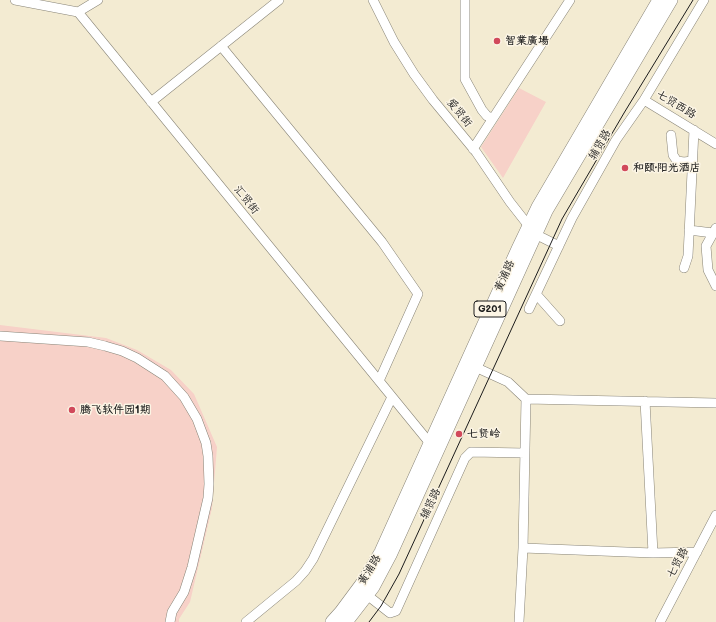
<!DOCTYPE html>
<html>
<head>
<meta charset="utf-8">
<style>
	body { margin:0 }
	canvas { display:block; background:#f3ebd2 }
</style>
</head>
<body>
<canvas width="716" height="622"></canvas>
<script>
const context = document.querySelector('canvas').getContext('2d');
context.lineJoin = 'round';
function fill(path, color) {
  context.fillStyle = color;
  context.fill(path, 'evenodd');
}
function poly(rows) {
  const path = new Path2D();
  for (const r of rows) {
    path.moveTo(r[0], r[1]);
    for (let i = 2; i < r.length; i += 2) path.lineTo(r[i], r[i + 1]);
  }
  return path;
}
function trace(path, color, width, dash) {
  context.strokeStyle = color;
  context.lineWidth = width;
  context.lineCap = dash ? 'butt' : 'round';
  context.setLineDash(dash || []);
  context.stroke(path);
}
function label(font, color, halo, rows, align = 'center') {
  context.font = font + ' "Balsamiq Sans","LXGW WenKai TC",sans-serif';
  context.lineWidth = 3;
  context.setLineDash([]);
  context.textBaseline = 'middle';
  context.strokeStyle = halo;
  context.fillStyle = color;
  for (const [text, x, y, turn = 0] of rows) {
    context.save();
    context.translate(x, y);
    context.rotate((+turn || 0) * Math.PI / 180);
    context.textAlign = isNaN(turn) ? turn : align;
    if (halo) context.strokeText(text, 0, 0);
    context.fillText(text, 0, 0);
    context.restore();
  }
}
fill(poly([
	[519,88,546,102,503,178,481,147],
	[0,325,106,338,137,350,171,370,194,394,217,447,212,508,190,602,179,619,179,622,0,622]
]), '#f7d1c8');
const minor = poly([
	[15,0,78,12,433,447],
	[373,0,394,42,414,74,433,100,476,152,510,202,535,234,559,246],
	[465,0,465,79,482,110,487,116,493,118],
	[78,12,98,0],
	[221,46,382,242,418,294,379,381],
	[644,100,716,144],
	[151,102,279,0],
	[671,135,673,155,677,161,684,162,692,161],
	[473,149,570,0],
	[716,228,706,246,708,270,716,286],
	[689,230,713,233],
	[684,268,688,256,694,130],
	[536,294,560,321],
	[529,309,572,218,616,140,644,100,704,0],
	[0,336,88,342,105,346,122,351,137,358,165,376,184,397,197,419,206,443,208,456,209,484,208,498,192,567,184,592,172,612,170,622],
	[475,367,508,382,526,399,716,403],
	[645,401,653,553],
	[523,548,653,553,697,552],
	[367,595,390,613,396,611,465,458,471,452,525,453],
	[246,622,296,581,305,571,313,559,392,397],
	[519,622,523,548,526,399],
	[660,622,716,515]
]);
const highway = poly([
	[332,622,341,612,364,581,381,552,518,249,538,207,659,0],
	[346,622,373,587,390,555,546,211,671,0]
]);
trace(minor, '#888477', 10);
trace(highway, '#888477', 14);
trace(minor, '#fff', 9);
trace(highway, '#fff', 13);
trace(poly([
	[369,622,381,606,399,574,562,219,624,113,693,0]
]), '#1c1c1c', 1);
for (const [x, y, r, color] of [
	[497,41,4,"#d1495b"],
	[625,168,4,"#d1495b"],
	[72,410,4,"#d1495b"],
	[459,434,4,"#d1495b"]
]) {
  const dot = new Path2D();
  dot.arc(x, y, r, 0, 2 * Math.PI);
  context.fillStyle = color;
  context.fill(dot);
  trace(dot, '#fcf5e5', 1.5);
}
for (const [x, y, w] of [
	[490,309,32]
]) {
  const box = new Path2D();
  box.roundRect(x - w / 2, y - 8, w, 16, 3);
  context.fillStyle = '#fcf5e5';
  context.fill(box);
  trace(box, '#1c1c1c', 1);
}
label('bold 10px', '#1c1c1c', null, [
	["G201",490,309]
]);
label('bold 11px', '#1c1c1c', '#fcf5e5', [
	["智業廣場",505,41],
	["和颐·阳光酒店",633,168],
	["腾飞软件园1期",80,410],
	["七贤岭",467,434]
], 'left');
label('11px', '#1c1c1c', '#fcf5e5', [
	["七贤西路",676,105,31],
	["爱贤街",459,113,51],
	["辅贤路",600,145,-60],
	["汇贤街",246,200,51],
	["黄浦路",505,276,-66],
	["辅贤路",431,504,-65],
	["七贤路",678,563,-62],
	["黄浦路",370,570,-59]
]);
</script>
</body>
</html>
